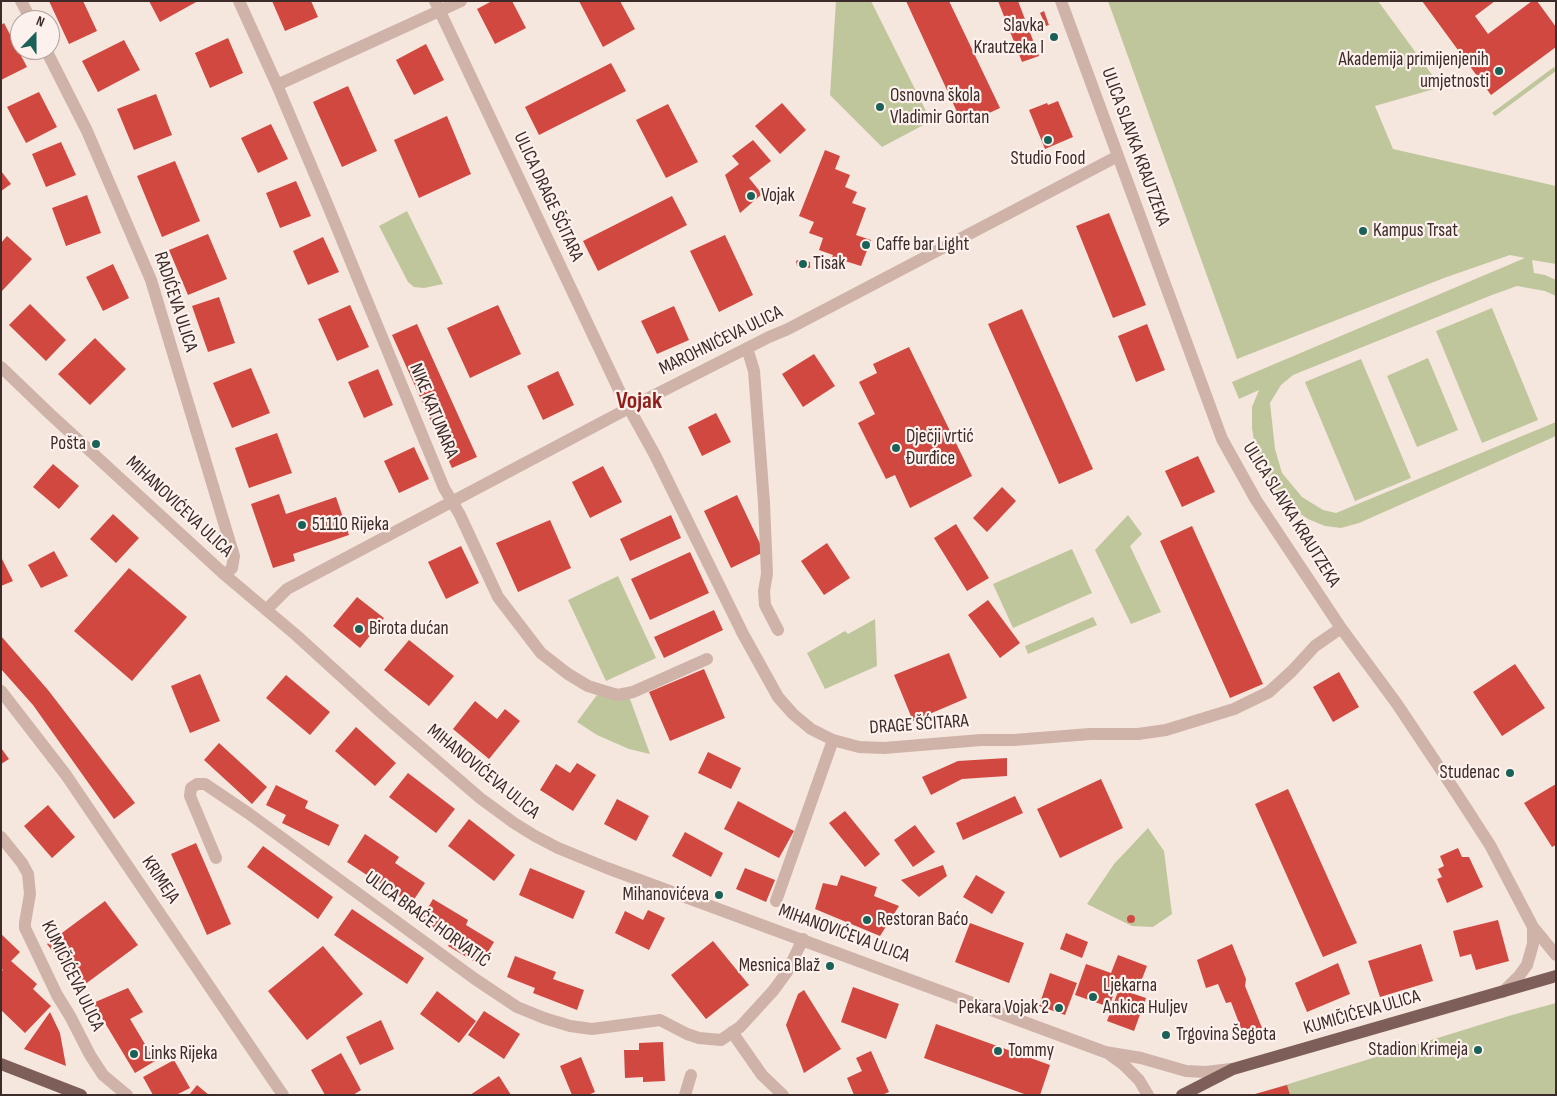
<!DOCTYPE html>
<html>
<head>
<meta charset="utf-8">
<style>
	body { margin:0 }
	#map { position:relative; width:1557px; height:1096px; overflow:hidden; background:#f5e6de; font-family:"Sofia Sans Condensed",sans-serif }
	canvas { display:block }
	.frame { position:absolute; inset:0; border:2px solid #3b2b29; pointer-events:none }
	.north { position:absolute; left:10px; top:10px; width:50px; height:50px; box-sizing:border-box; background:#fcf1ec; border:1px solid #afa29e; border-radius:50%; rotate:22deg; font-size:14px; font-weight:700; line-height:20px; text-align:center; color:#3b2b29 }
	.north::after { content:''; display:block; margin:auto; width:18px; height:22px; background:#1a6158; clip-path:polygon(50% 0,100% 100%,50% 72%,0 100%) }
</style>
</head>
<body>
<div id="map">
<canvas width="1557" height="1096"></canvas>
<div class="frame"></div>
<div class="north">N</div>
</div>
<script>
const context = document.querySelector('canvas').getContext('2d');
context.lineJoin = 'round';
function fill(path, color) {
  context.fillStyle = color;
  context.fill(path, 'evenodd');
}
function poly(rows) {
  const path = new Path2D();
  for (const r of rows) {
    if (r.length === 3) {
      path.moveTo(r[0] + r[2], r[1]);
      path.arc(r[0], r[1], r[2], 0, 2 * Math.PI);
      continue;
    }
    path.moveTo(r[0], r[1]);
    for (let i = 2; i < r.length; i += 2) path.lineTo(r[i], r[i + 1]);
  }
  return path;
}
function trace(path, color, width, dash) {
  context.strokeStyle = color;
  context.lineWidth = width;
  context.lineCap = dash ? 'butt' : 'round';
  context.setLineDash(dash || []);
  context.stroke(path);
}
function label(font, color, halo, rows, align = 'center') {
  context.font = font + ' "Sofia Sans Condensed",sans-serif';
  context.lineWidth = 4.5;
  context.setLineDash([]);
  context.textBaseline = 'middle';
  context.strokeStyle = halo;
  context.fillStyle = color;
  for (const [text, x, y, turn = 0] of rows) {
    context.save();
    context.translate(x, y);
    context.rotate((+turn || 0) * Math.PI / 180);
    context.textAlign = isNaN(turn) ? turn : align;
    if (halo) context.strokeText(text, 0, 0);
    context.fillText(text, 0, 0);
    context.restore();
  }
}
fill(poly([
	[836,1,871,1,931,121,882,147,830,95],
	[1108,1,1378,1,1441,87,1375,106,1393,149,1556,186,1556,264,1532,260,1534,273,1545,275,1556,280,1556,296,1545,291,1517,286,1492,295,1293,375,1281,385,1270,403,1275,449,1282,473,1302,497,1323,510,1336,513,1556,422,1556,436,1359,523,1341,528,1325,526,1308,519,1290,507,1277,492,1268,477,1255,447,1252,428,1252,407,1259,390,1239,399,1232,382,1525,258,1510,255,1444,278,1237,359],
	[1554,67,1556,71,1495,116,1492,113],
	[407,211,443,284,424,288,414,287,408,282,379,226],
	[1492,308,1538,420,1482,443,1436,331],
	[1428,358,1458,430,1417,447,1387,376],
	[1361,359,1411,478,1355,501,1305,382],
	[1128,515,1142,534,1130,546,1161,612,1131,624,1095,550],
	[1072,549,1092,593,1013,628,993,584],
	[618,576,656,658,606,681,568,600],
	[1093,617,1097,625,1028,654,1025,646],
	[875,619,877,666,825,689,807,653,845,631,848,634],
	[597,695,630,699,650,754,629,749,597,735,577,722],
	[1148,828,1164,851,1172,914,1153,927,1132,926,1087,904,1114,864],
	[1556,1003,1556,1095,1253,1095,1512,1015]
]), '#c0c69c');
fill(poly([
	[49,1,83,1,97,31,69,44],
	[149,1,198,1,160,22],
	[272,1,311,1,318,17,285,31],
	[492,1,512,1,526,28,495,44,477,9],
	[579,1,620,1,635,29,603,47],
	[906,1,949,1,1000,108,963,125],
	[998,1,1018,1,1039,56,1022,62],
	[1422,1,1495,1,1475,16,1488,34,1532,1,1537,1,1556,27,1556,47,1491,95],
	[1044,11,1049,25,1046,26,1040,13],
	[4,23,27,67,1,80,1,25],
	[228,38,243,73,210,88,195,53],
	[124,40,140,70,98,92,82,61],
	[426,44,444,80,414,95,396,60],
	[611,63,626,91,539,135,525,107],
	[348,86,377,151,342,167,313,102],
	[39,92,57,127,26,143,7,107],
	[156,94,172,135,134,150,117,109],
	[1058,101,1073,137,1045,149,1029,110,1047,103,1048,105],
	[782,103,806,130,780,154,755,126],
	[668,104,698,162,666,178,636,120],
	[447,116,471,174,419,198,394,140],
	[271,124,288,159,258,173,241,138],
	[753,140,771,161,749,178,762,194,740,213,725,175,739,164,732,156],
	[61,142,76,175,46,187,32,154],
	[825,150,840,156,835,169,850,175,845,187,857,192,852,203,866,208,856,235,871,240,861,266,845,261,841,271,829,265,833,255,819,250,823,238,809,233,814,222,799,216],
	[175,161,200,221,162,237,137,176],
	[1,171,11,184,1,191],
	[296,181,311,216,280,228,266,193],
	[87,195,101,233,66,246,52,208],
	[672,196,687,225,598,271,583,241],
	[1109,213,1146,305,1113,318,1076,226],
	[208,234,227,279,188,295,169,250],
	[725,235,753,295,719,312,690,251],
	[7,236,32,259,1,292,1,243],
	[323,237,339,272,308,285,293,251],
	[798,260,810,262,810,268,797,266,796,261],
	[113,264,129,298,103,311,86,277],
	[219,297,235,343,208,352,192,306],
	[30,304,66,340,46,361,9,325],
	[350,305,369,347,337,361,318,319],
	[498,305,521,354,470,378,447,328],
	[674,306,689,340,657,354,641,321],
	[1022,309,1093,469,1059,484,988,324],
	[417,324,477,457,452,468,392,335],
	[1147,324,1165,370,1136,382,1118,336],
	[95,338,126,369,90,405,58,374],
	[909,347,972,476,910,508,895,475,886,479,858,423,875,414,859,382,877,373,873,364],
	[814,354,835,386,803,407,782,374],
	[251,368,270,413,232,428,213,383],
	[378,369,393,405,364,418,348,382],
	[558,371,574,405,543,420,527,386],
	[716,413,731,442,702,456,688,427],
	[277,433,292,473,249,488,235,448],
	[414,447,429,479,399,493,384,461],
	[1198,456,1215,492,1182,507,1165,471],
	[53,464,79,486,59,509,33,487],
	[603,466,622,502,590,518,572,482],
	[1002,487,1016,501,987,532,973,518],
	[279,494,286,514,336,497,349,535,293,554,295,561,273,568,251,504],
	[737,495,764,552,731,568,704,511],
	[113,514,139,538,116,563,90,539],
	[671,515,681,538,630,561,620,539],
	[550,520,571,568,518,592,496,543],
	[956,524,989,578,967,591,934,538],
	[1192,526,1263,684,1230,698,1160,541],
	[827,543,850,578,824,595,801,561],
	[461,546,479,583,446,599,428,562],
	[54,551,68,576,41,588,28,565],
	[690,552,709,593,650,620,631,579],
	[1,557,13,581,1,586],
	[129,568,187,617,132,681,74,631],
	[357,597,384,618,360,648,333,626],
	[988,600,1020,643,1000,658,968,615],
	[714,610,723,630,664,658,654,637],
	[1,636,48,690,135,803,114,819,33,705,1,669],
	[409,640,454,676,429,706,384,670],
	[949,653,967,698,913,721,894,675],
	[1515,664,1545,708,1502,736,1473,692],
	[704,669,725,718,670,741,649,692],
	[1339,672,1359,707,1333,722,1313,687],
	[200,674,220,721,190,733,171,686],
	[286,675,330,712,310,735,266,698],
	[475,701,497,719,505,709,520,721,489,759,453,729],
	[356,727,396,763,375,786,335,751],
	[219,743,267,787,252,804,204,760],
	[1,748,9,759,1,764],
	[708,752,741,768,731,789,698,773],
	[1007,758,1007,776,962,779,931,795,922,777,958,761],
	[577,763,596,775,573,811,540,790,556,764,570,773],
	[408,773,455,809,436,833,389,797],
	[1101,779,1123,828,1060,858,1037,809],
	[1556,784,1556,845,1552,847,1524,803],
	[276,785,308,801,305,808,339,825,329,846,282,823,286,815,266,805],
	[1288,789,1357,943,1323,957,1255,804],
	[1015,796,1023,813,963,840,956,823],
	[617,799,649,816,636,841,604,824],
	[738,801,794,831,779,858,724,829],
	[48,805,75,837,52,858,24,826],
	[845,811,880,854,865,867,829,823],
	[469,819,515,855,494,881,448,846],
	[915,825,935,852,913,867,894,840],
	[685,832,723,853,711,877,672,856],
	[365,834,399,857,395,863,425,883,411,904,347,862],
	[196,843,231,924,207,935,171,854],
	[263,846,333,897,318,919,247,867],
	[1458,848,1462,857,1469,857,1483,887,1447,903,1437,879,1442,877,1438,869,1444,866,1440,856],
	[943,865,947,876,919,897,901,880],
	[530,868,585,891,573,919,519,895],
	[745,868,775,880,766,902,736,889],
	[841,875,877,887,874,896,899,906,880,936,815,909,823,883,837,886],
	[976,875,1005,892,992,914,963,897],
	[433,899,468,920,466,925,494,942,480,965,448,946,452,939,421,920],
	[105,901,138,945,80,988,47,944],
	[352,909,424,958,407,984,334,935],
	[648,910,665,918,649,950,615,933,625,911,643,920],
	[1131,919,4],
	[1498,920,1509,961,1476,970,1471,954,1460,957,1453,931],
	[970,923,1024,943,1009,983,955,962],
	[1066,933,1088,942,1082,958,1060,949],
	[1,934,20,952,11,961,37,984,33,989,51,1006,25,1033,1,1010,1,971,3,970,1,968],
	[713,941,749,985,706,1019,671,975],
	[1232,944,1246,979,1245,986,1262,1028,1244,1036,1231,1002,1226,1003,1218,984,1206,988,1197,960],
	[1421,944,1433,981,1380,997,1368,961],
	[323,946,363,994,307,1040,268,991],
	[1118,955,1147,966,1140,984,1120,977,1109,1007,1075,995,1086,964,1111,973],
	[515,956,556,972,553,979,584,990,577,1010,533,993,535,988,507,977],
	[1338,963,1350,994,1307,1012,1295,983],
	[1050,973,1077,983,1065,1015,1039,1006],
	[853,987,899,1004,886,1039,841,1022],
	[128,988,143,1012,130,1019,155,1061,135,1073,93,1003],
	[1119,989,1146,998,1134,1031,1107,1021],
	[804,990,841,1049,804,1073,786,1025,798,994],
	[437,991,476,1021,459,1043,420,1014],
	[484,1011,520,1034,504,1059,468,1035],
	[50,1012,60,1033,66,1066,24,1049],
	[381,1020,394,1049,360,1065,346,1037],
	[936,1024,1050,1065,1040,1095,1027,1095,924,1058],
	[663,1042,665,1081,643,1082,643,1077,625,1078,624,1050,639,1050,639,1043],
	[871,1051,889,1092,882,1095,854,1095,847,1078,862,1071,856,1058],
	[341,1053,361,1090,353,1095,325,1095,311,1070],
	[581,1057,595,1092,588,1095,572,1095,560,1066],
	[174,1060,190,1088,176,1095,153,1095,143,1077],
	[499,1076,511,1095,470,1095],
	[197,1085,209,1095,189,1095],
	[1287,1085,1290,1095,1255,1095,1255,1094]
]), '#d14841');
trace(poly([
	[21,1,31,20],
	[239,1,277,85,326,201,444,488,460,515,498,597,541,653,568,674,588,686,604,691,618,695,633,692,707,659],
	[435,1,619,390,655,455,743,634,778,697,793,714,811,729,833,740,859,747,884,748,981,740,1014,740,1090,734,1138,734,1166,730,1234,709,1269,692,1292,671,1315,646,1341,628],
	[1061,1,1222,439,1256,500,1341,628,1397,704,1457,794,1490,845,1533,927,1556,955],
	[46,50,87,131,151,280,234,556,232,568,225,575],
	[277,85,461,1],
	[747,348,754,371,764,503,767,574,764,591,765,605,778,630],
	[1,367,50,414,225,575,296,635,385,716,480,798,514,823,535,836,558,848,607,868,1105,1052,1141,1058,1186,1071,1206,1072,1231,1069],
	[266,610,287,589,629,408,769,337,788,329,1118,156],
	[1,691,66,775,283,1095],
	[1,837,22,863,28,874,30,894,25,923,25,928,57,995,70,1016,90,1055,103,1075,127,1095],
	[216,858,190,796,191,788,197,784,205,784,248,813,475,979,517,1007,544,1018,570,1026,592,1029,660,1020,687,1034,699,1038,721,1040,740,1027,773,991,787,972,803,939],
	[776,901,833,740],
	[1503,992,1519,976,1527,965,1533,944,1533,927],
	[732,1032,762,1075,783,1095],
	[1106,1052,1124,1065,1139,1080,1148,1095],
	[685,1095,691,1075]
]), '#cfb3a9', 12);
trace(poly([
	[1,1064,81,1095],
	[1182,1095,1233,1069,1556,976]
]), '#7e5e59', 12);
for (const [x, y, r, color] of [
	[1054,37,5,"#1a6158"],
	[1499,71,5,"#1a6158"],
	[880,107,5,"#1a6158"],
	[1048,140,5,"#1a6158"],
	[751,196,5,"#1a6158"],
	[1363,231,5,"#1a6158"],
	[866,245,5,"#1a6158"],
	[803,264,5,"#1a6158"],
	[96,444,5,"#1a6158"],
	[896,448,5,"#1a6158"],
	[302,525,5,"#1a6158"],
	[359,629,5,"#1a6158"],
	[1510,773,5,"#1a6158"],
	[719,895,5,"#1a6158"],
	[867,920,5,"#1a6158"],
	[830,966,5,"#1a6158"],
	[1093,997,5,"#1a6158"],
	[1059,1008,5,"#1a6158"],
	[1166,1035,5,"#1a6158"],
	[1478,1050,5,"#1a6158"],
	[998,1051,5,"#1a6158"],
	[134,1054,5,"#1a6158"]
]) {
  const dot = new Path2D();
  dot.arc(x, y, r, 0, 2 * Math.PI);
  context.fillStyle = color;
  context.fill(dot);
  trace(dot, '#fcf1ec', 2);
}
label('19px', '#3b2b29', '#fcf1ec', [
	["Slavka",1044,26,"right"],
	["Krautzeka I",1044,48,"right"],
	["Akademija primijenjenih",1489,60,"right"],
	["umjetnosti",1489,82,"right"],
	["Osnovna škola",890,96],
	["Vladimir Gortan",890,118],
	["Studio Food",1048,159,"center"],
	["Vojak",761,196],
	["Kampus Trsat",1373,231],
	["Caffe bar Light",876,245],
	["Tisak",813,264],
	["Dječji vrtić",906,437],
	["Đurđice",906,459],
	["Pošta",86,444,"right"],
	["51110 Rijeka",312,525],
	["Birota dućan",369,629],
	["Studenac",1500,773,"right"],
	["Mihanovićeva",709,895,"right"],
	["Restoran Baćo",877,920],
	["Mesnica Blaž",820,966,"right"],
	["Ljekarna",1103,986],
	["Ankica Huljev",1103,1008],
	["Pekara Vojak 2",1049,1008,"right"],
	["Trgovina Šegota",1176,1035],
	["Stadion Krimeja",1468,1050,"right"],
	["Tommy",1008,1051],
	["Links Rijeka",144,1054]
], 'left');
label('19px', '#3b2b29', '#fcf1ec', [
	["ULICA SLAVKA KRAUTZEKA",1135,147,70],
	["ULICA DRAGE ŠĆITARA",548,197,65],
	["RADIĆEVA ULICA",175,302,72],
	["MAROHNIĆEVA ULICA",721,341,-26],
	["NIKE KATUNARA",433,411,68],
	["MIHANOVIĆEVA ULICA",179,507,43],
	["ULICA SLAVKA KRAUTZEKA",1291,515,58],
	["DRAGE ŠĆITARA",919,725,-4],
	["MIHANOVIĆEVA ULICA",483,772,39],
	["KRIMEJA",160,880,56],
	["ULICA BRAĆE HORVATIĆ",427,920,36],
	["MIHANOVIĆEVA ULICA",844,934,20],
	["KUMIČIĆEVA ULICA",72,976,64],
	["KUMIČIĆEVA ULICA",1362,1013,-16]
]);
label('bold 24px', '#921f1a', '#fcf1ec', [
	["Vojak",639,402]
]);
</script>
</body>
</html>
